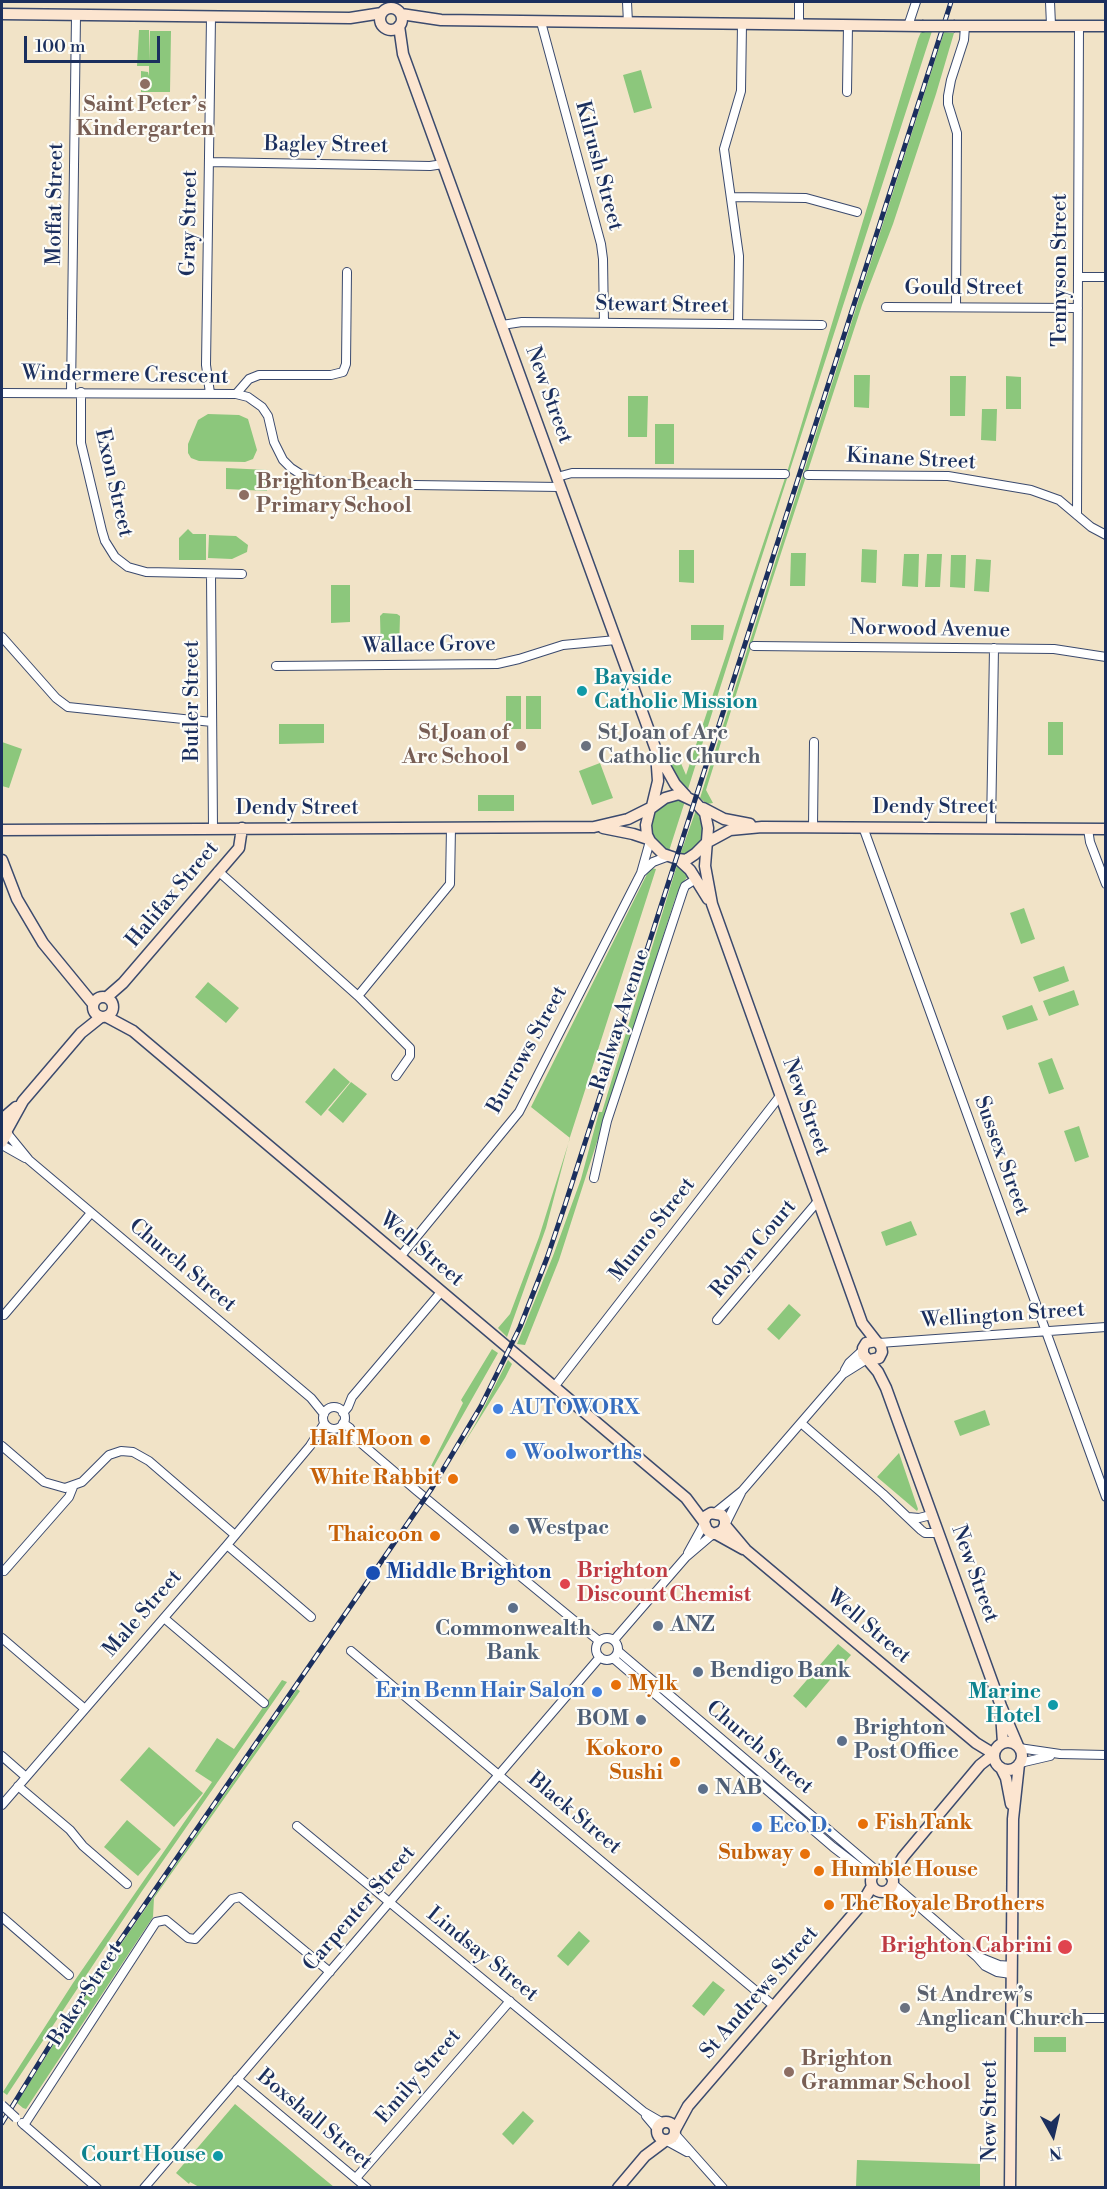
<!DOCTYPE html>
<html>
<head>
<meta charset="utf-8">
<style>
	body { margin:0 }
	#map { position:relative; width:1107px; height:2189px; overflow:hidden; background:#f1e3c7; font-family:"Libre Bodoni",serif }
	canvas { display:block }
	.frame { position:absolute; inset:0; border:3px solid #1b2f5e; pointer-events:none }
	.north { position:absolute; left:1023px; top:2105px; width:60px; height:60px; -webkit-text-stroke:4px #fdfcf7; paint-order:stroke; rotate:172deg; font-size:16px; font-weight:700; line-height:24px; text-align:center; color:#1b2f5e }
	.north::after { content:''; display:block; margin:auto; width:21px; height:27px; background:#1b2f5e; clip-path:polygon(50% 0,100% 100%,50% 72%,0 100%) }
	.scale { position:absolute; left:24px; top:36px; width:136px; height:27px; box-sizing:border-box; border:3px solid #1b2f5e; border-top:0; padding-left:8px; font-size:18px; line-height:21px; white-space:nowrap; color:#1b2f5e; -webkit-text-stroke:4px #fdfcf7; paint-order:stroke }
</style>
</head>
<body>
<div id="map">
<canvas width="1107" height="2189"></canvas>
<div class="frame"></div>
<div class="north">N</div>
<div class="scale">100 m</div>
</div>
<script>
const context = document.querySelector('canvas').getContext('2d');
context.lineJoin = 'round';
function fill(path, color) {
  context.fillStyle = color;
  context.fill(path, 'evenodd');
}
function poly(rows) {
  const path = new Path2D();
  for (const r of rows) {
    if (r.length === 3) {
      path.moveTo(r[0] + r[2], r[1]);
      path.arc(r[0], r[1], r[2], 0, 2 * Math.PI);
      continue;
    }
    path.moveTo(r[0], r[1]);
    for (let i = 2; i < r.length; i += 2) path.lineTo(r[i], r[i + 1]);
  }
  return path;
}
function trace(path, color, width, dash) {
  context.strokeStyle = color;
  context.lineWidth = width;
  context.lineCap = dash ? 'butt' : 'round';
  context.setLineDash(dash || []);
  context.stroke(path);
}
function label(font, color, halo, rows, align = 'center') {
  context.font = font + ' "Libre Bodoni",serif';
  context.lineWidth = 4.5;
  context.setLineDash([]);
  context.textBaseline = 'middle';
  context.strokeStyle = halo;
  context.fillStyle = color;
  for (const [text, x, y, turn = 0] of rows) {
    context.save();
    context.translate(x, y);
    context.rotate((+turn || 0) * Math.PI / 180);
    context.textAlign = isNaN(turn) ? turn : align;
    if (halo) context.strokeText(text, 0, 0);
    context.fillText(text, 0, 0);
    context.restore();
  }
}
fill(poly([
	[139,30,149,30,149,61,150,31,171,31,170,92,141,92,141,71,148,72,149,76,149,66,137,66],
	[932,31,751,590,688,789,681,783,671,764,680,761,686,775,788,469,918,39,921,32],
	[944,32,954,33,936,94,893,224,862,305,769,590,706,790,713,803,707,804,700,798],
	[641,70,652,108,634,113,623,75],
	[854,375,870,375,869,408,854,407],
	[950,376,966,376,965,416,950,416],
	[1006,376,1021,377,1021,409,1006,409],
	[628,396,648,396,647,437,628,437],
	[982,409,997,409,996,441,981,440],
	[208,414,239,415,248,419,257,450,253,459,245,462,199,461,191,458,188,453,188,444,198,420],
	[655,424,674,424,674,464,655,464],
	[226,468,268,470,267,491,226,489],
	[188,529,193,534,206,534,206,560,179,560,179,538],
	[209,535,236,536,248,545,247,552,232,559,208,558],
	[862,549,877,550,876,583,861,582],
	[679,550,694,550,694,583,679,582],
	[791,553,806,553,805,586,790,586],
	[904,554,919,554,918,587,902,586],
	[927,554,942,554,940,587,925,587],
	[951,555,966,555,965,588,950,587],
	[976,559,991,560,989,592,974,591],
	[331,585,350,585,350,622,331,623],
	[383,613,397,614,400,616,399,651,396,654,381,654,380,616],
	[691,625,724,625,723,640,691,640],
	[506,696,521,696,521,729,506,729],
	[526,696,541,696,541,729,526,729],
	[1048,722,1063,722,1063,755,1048,755],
	[324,724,324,743,279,744,279,724],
	[2,742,22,749,9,788,2,786],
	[600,763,613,798,592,805,579,771],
	[478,795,514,795,514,811,478,811],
	[679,799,685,801,669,851,661,846,653,838,650,826,653,813,660,804],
	[696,810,702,823,702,837,699,844,686,855,680,855],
	[677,865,680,866,688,876,681,885,675,899,559,1260,525,1345,517,1344,553,1256,581,1179,599,1112,602,1112],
	[650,868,656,869,570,1137,546,1228,507,1337,498,1328,510,1314,539,1237,570,1138,531,1107],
	[1024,908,1035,939,1021,944,1010,913],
	[1064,966,1069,981,1039,992,1033,977],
	[208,982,239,1008,226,1023,195,997],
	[1074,990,1079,1005,1049,1016,1043,1001],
	[1032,1005,1038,1020,1007,1030,1002,1016],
	[1052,1058,1064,1089,1049,1094,1038,1063],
	[334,1068,350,1082,321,1116,305,1102],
	[351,1082,367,1094,343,1123,328,1110],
	[1079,1126,1089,1157,1075,1162,1064,1131],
	[911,1221,917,1235,886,1246,881,1232],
	[789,1304,801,1315,779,1340,767,1329],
	[492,1349,498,1353,426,1480,425,1478,463,1403,461,1400],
	[508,1360,512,1364,505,1378,460,1450,477,1421],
	[985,1410,990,1425,960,1436,954,1421],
	[899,1453,918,1509,917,1511,877,1477],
	[838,1644,851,1655,806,1708,793,1696],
	[282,1680,287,1682,142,1891,7,2095,3,2092,73,1983,212,1782,195,1771,217,1738,234,1749],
	[297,1689,300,1691,154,1898,153,1917,26,2109,23,2108,17,2103,70,2018],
	[149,1747,203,1793,174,1827,120,1780],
	[127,1820,161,1849,138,1876,104,1847],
	[579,1931,590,1941,568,1966,557,1956],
	[713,1981,725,1990,704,2016,692,2006],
	[1034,2037,1066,2037,1066,2052,1034,2052],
	[235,2104,317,2173,334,2187,199,2187,190,2182,189,2184,176,2173],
	[523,2111,534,2121,513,2145,502,2134],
	[857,2160,980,2164,980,2187,856,2187]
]), '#8cc77c');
const street = poly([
	[627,2,628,23],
	[799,2,799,25],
	[1050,2,1051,25],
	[541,22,601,244,603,259,604,323],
	[908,26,916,2],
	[847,92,848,25],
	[209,162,430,166,443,164],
	[731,197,806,198,857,212],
	[1079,277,1106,277],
	[886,307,1078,308],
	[956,307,957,133,948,104,948,96,951,80,964,40,965,26],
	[738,324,739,256,724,149,741,91,742,24],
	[502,325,522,322,822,325],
	[71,392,76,16],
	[81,392,81,443,102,531,105,541,115,557,128,567,146,572,242,574],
	[2,393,236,394,248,397,262,407,268,416,274,442,283,460,291,468,308,479,341,484,560,487],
	[210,393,206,365,211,17],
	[236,394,249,379,259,375,331,375,343,372,346,364,347,272],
	[808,475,948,476,1031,490,1059,500,1091,527,1106,535],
	[557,477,572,473,785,474],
	[1077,515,1079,25],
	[211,574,213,829],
	[2,637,56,698,68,707,212,722],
	[754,646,1054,649,1106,657],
	[276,666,497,664,519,659,563,645,616,640],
	[813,827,814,742],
	[863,827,1106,1497],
	[991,828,994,648],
	[1088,829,1090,842,1106,884],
	[218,871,358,996,450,884,451,827],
	[642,872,653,862,669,856],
	[358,996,410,1048,410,1056,396,1076],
	[7,1133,29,1160,311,1398,324,1414],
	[2,1145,25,1158],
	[594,1178,607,1121,683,891,685,886,696,879],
	[400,1257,519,1112,641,873,650,841],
	[4,1315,91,1213],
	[717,1320,818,1201],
	[879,1343,1106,1327],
	[845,1370,849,1363,862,1351],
	[554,1387,780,1096],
	[334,1418,11],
	[343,1413,348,1407,352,1397,441,1292],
	[343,1423,350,1428,355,1438,417,1491,599,1641],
	[801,1423,883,1494,921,1530,925,1533,938,1533],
	[2,1446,44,1482,65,1488,82,1482,109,1455,121,1451,133,1452,149,1461,235,1535],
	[716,1512,742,1491,843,1374,867,1359],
	[908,1517,919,1518,931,1515],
	[726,1523,741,1493],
	[227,1545,311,1617],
	[688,1553,704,1524],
	[4,1571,69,1497,73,1487],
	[164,1618,264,1703],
	[2,1638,85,1709],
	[607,1649,11],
	[614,1640,686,1557,713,1534],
	[351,1651,774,2006],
	[618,1651,877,1871],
	[613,1658,833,1847,872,1877],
	[1019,1748,1060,1754,1106,1755],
	[2,1756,26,1777],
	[1020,1763,1050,1756],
	[18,1786,70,1830,83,1846,127,1884],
	[2,1805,227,1545,310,1446,324,1424],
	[297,1826,644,2112,663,2123],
	[892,1883,977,1957,985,1966,997,1972,1011,1974],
	[888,1889,903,1897],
	[2,1917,69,1975],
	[979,1957,999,1965,1012,1966],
	[1011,2018,1106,2018],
	[237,2079,367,2188],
	[646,2116,657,2129],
	[22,2123,97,2188],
	[24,2125,156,1922,166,1920,188,1938,195,1939,232,1899,240,1897,330,1972],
	[675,2134,723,2188],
	[667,2141,687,2152],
	[356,2178,510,2001],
	[144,2188,600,1657]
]);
const secondary = poly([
	[391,19,11],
	[2,14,350,18,382,13],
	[401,14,441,20,922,26],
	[399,26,403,54,656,750,675,784,686,796],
	[955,26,1106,26],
	[652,806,658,781,656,753],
	[703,808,724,819,750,824],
	[603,828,633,834,648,839],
	[2,830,594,827,628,819,652,807],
	[706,843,730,830,762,827,1106,829],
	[705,844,695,854,686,860,678,859,663,854,650,841,647,835,646,825,650,809,665,798,679,794,694,801,705,813,708,828,705,866,712,904,862,1323,876,1341],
	[678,859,690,870,708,899],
	[2,860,17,899,43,943,93,1004],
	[103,1007,10],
	[107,997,123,983,239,848,242,828],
	[107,1017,133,1031,686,1498,704,1522],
	[2,1119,16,1107],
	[7,1130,23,1101,81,1033,101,1017],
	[2,1142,7,1133,4,1124],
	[870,1360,879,1358,882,1352,881,1346,876,1341,866,1343,863,1348,863,1354,878,1372,886,1388,1001,1706,1018,1746],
	[725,1525,722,1531,713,1534,707,1530,704,1522,706,1516,711,1513,722,1515,725,1520,725,1525,746,1550,976,1743,994,1754],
	[716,1534,743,1549],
	[1001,1713,1003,1743],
	[1008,1756,14],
	[1001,1768,1006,1778,1011,1804],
	[882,1881,11],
	[891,1876,903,1857,980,1765,994,1754],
	[666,2131,9],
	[675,2130,688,2106,861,1905,872,1886],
	[618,2188,645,2156,665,2141],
	[1010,2188,1013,1819,1019,1764]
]);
trace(street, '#3b4a6e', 10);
trace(secondary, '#3b4a6e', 13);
trace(street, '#fff', 8);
trace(secondary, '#fce5d0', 10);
const rail = poly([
	[2,2123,66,2019,432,1488,481,1406,520,1327,547,1258,565,1205,951,2]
]);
trace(rail, '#1b2f5e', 5);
trace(rail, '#fdfcf7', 3, [9]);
const streetBridge = poly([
	[2,2105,16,2118]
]);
const secondaryBridge = poly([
	[922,26,955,26]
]);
trace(streetBridge, '#3b4a6e', 10, []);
trace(secondaryBridge, '#3b4a6e', 13, []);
trace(streetBridge, '#fff', 8);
trace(secondaryBridge, '#fce5d0', 10);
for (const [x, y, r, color] of [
	[145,84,6,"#8d6e63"],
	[244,495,6,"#8d6e63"],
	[582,691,6,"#0f9aa8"],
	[521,746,6,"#8d6e63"],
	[586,746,6,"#6b7280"],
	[498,1409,6,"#3f7fe0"],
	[425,1440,6,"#e8710a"],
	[511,1454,6,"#3f7fe0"],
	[453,1479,6,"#e8710a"],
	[514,1529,6,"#5c6f8a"],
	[435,1536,6,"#e8710a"],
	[373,1573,8,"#1a4fb4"],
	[565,1584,6,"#e0444e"],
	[513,1608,6,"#5c6f8a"],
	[658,1626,6,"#5c6f8a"],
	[698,1672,6,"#5c6f8a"],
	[616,1685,6,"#e8710a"],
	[597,1692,6,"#3f7fe0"],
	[1053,1705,6,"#0f9aa8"],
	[641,1720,6,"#5c6f8a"],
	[842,1741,6,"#5c6f8a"],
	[675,1762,6,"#e8710a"],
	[703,1789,6,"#5c6f8a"],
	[863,1824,6,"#e8710a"],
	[757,1827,6,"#3f7fe0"],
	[805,1854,6,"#e8710a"],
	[819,1871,6,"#e8710a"],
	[829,1905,6,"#e8710a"],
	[1065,1947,8,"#e0444e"],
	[905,2008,6,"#6b7280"],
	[789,2072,6,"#8d6e63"],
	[218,2156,6,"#0f9aa8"]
]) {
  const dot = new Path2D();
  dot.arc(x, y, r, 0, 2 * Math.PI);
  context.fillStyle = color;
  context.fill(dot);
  trace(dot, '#fdfcf7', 2);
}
label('bold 21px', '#785e54', '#fdfcf7', [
	["Saint Peter’s",145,106,"center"],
	["Kindergarten",145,130,"center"],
	["Brighton Beach",256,483],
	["Primary School",256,507],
	["St Joan of",509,734,"right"],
	["Arc School",509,758,"right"],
	["Brighton",801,2060],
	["Grammar School",801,2084]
], 'left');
label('21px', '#1b2f5e', '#fdfcf7', [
	["Bagley Street",326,146,1],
	["Kilrush Street",598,166,75],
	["Moffat Street",56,204,-89],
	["Gray Street",190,223,-89],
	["Tennyson Street",1061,270,-90],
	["Gould Street",964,289],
	["Stewart Street",662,306,1],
	["Windermere Crescent",125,376,1],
	["New Street",548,395,70],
	["Kinane Street",911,460,3],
	["Exon Street",113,483,77],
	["Norwood Avenue",930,630,1],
	["Wallace Grove",429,646,-1],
	["Butler Street",193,701,-90],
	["Dendy Street",934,808],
	["Dendy Street",297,809],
	["Halifax Street",173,895,-50],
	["Railway Avenue",621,1020,-72],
	["Burrows Street",528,1050,-61],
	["New Street",805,1107,70],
	["Sussex Street",1001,1156,70],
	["Munro Street",653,1230,-52],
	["Robyn Court",754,1249,-50],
	["Well Street",421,1250,40],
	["Church Street",182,1266,40],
	["Wellington Street",1003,1316,-4],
	["New Street",974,1574,70],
	["Male Street",143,1614,-49],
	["Well Street",868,1627,40],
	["Church Street",759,1748,40],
	["Black Street",574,1814,40],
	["Carpenter Street",360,1909,-49],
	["Lindsay Street",482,1955,39],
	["St Andrews Street",760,1993,-49],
	["Baker Street",86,1995,-57],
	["Emily Street",419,2077,-49],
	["New Street",991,2111,-90],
	["Boxshall Street",314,2120,40]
]);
label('bold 21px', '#0d838f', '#fdfcf7', [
	["Bayside",594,679,"left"],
	["Catholic Mission",594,703,"left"],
	["Marine",1041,1693],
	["Hotel",1041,1717],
	["Court House",206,2156]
], 'right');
label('bold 21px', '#5b616d', '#fdfcf7', [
	["St Joan of Arc",598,734],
	["Catholic Church",598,758],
	["St Andrew’s",917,1996],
	["Anglican Church",917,2020]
], 'left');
label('bold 21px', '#366cbe', '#fdfcf7', [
	["AUTOWORX",510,1409],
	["Woolworths",523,1454],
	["Erin Benn Hair Salon",585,1692,"right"],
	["Eco D.",769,1827]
], 'left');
label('bold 21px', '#c56008', '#fdfcf7', [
	["Half Moon",413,1440],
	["White Rabbit",441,1479],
	["Thaicoon",423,1536],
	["Mylk",628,1685,"left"],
	["Kokoro",663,1750],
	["Sushi",663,1774],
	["Fish Tank",875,1824,"left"],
	["Subway",793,1854],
	["Humble House",831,1871,"left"],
	["The Royale Brothers",841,1905,"left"]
], 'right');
label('bold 21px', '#4e5e75', '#fdfcf7', [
	["Westpac",526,1529],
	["ANZ",670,1626],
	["Commonwealth",513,1630,"center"],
	["Bank",513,1654,"center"],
	["Bendigo Bank",710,1672],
	["BOM",629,1720,"right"],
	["Brighton",854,1729],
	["Post Office",854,1753],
	["NAB",715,1789]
], 'left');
label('bold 21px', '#be3a42', '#fdfcf7', [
	["Brighton",577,1572],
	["Discount Chemist",577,1596],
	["Brighton Cabrini",1052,1947,"right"]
], 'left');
label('bold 21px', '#164399', '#fdfcf7', [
	["Middle Brighton",386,1573]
], 'left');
</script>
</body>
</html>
